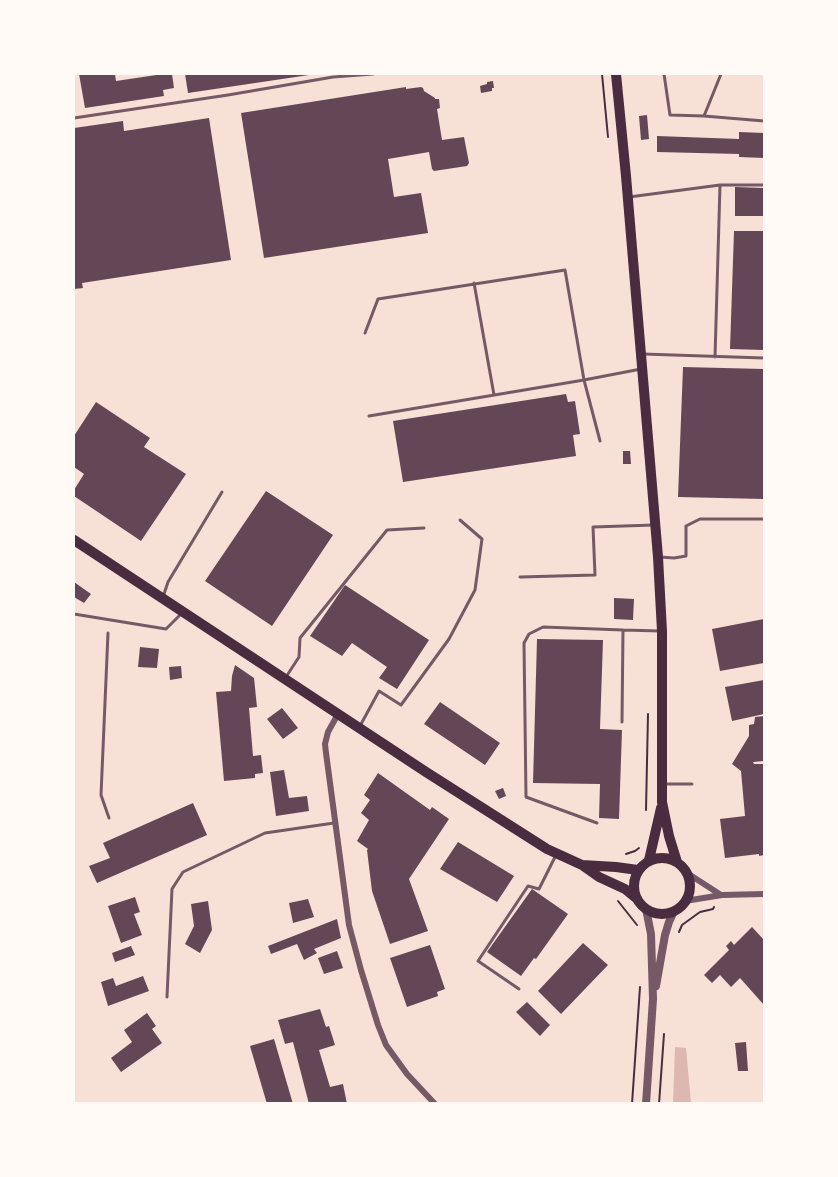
<!DOCTYPE html>
<html>
<head>
<meta charset="utf-8">
<style>
	body { margin:0 }
	#map { position:relative; width:838px; height:1177px; overflow:hidden; background:#f7e1d7; font-family:"Archivo Narrow",sans-serif }
	canvas { display:block }
	.frame { position:absolute; inset:0; border:75px solid #fffaf5; pointer-events:none }
</style>
</head>
<body>
<div id="map">
<canvas width="838" height="1177"></canvas>
<div class="frame"></div>
</div>
<script>
const context = document.querySelector('canvas').getContext('2d');
context.lineJoin = 'round';
function fill(path, color) {
  context.fillStyle = color;
  context.fill(path, 'evenodd');
}
function poly(rows) {
  const path = new Path2D();
  for (const r of rows) {
    if (r.length === 3) {
      path.moveTo(r[0] + r[2], r[1]);
      path.arc(r[0], r[1], r[2], 0, 2 * Math.PI);
      continue;
    }
    path.moveTo(r[0], r[1]);
    for (let i = 2; i < r.length; i += 2) path.lineTo(r[i], r[i + 1]);
  }
  return path;
}
function trace(path, color, width, dash) {
  context.strokeStyle = color;
  context.lineWidth = width;
  context.lineCap = dash ? 'butt' : 'round';
  context.setLineDash(dash || []);
  context.stroke(path);
}
fill(poly([
	[675,1047,686,1048,691,1103,673,1103]
]), '#dcb8b0');
fill(poly([
	[79,74,115,74,116,81,163,74,172,74,174,88,163,90,164,96,85,108],
	[185,74,309,74,309,75,188,93],
	[493,81,494,88,492,88,492,91,481,93,480,86,487,84,487,82],
	[406,87,406,89,421,87,423,88,424,91,435,98,435,99,439,99,440,108,437,109,442,140,464,137,469,163,467,166,434,171,432,169,429,152,388,159,394,197,421,193,428,233,264,258,241,113],
	[647,115,649,139,641,140,639,116],
	[209,118,231,260,82,283,83,288,74,289,74,128,123,121,124,131],
	[739,132,764,133,764,158,739,157,739,154,657,152,657,136,739,139],
	[735,187,764,188,764,216,735,216],
	[734,231,764,231,764,350,730,349],
	[683,367,764,369,764,499,678,497],
	[566,394,568,402,575,401,580,434,573,435,576,456,403,482,393,421],
	[96,402,150,438,144,447,186,474,141,541,74,496,74,490,84,474,74,467,74,436],
	[623,451,630,451,631,464,623,464],
	[266,491,333,535,272,626,205,581],
	[74,582,91,594,84,603,74,597],
	[345,585,429,640,397,689,379,678,387,667,352,643,342,656,310,636],
	[614,598,634,599,633,620,614,619],
	[764,619,764,663,720,671,712,629],
	[537,639,603,640,600,729,622,730,619,819,599,818,600,784,533,783],
	[140,647,159,649,157,668,138,667],
	[235,665,254,678,257,707,249,708,253,756,261,755,263,773,255,774,255,778,224,781,216,692,231,691,232,676],
	[181,666,182,678,170,680,169,667],
	[764,680,764,714,732,721,725,687],
	[440,702,500,743,485,765,424,724],
	[282,708,298,728,283,739,267,719],
	[764,716,764,761,753,762,754,764,764,764,764,855,759,856,759,854,725,858,720,819,745,816,741,771,732,764,749,736,749,725,754,724,755,717],
	[284,770,289,798,307,796,309,811,276,816,270,772],
	[378,773,430,810,432,807,449,819,409,879,428,931,390,944,372,891,367,850,368,849,357,841,369,820,361,813,370,800,364,795],
	[503,788,506,796,499,799,495,791],
	[193,803,207,835,97,883,89,866,110,858,103,843],
	[458,842,514,876,497,902,440,869],
	[532,889,568,914,536,959,534,958,521,976,487,952],
	[135,897,140,912,134,914,142,935,121,943,108,906],
	[308,899,314,917,293,923,289,903],
	[208,901,212,930,200,953,185,944,194,926,191,904],
	[337,919,341,938,314,949,317,953,304,960,297,944,271,954,268,946],
	[752,927,764,940,764,1005,740,978,731,987,720,975,712,983,704,975,729,950,726,946,731,941,734,945],
	[583,943,608,965,561,1014,538,991],
	[430,945,445,989,437,992,438,996,407,1007,390,958],
	[131,946,135,955,115,962,112,953],
	[337,951,343,968,324,974,318,958],
	[143,976,149,991,108,1006,101,982,113,978,116,986],
	[527,1002,550,1025,540,1036,516,1012],
	[320,1009,326,1027,329,1026,335,1045,319,1050,330,1087,343,1084,347,1104,309,1104,293,1042,285,1044,278,1020],
	[147,1013,156,1026,152,1029,162,1043,121,1072,111,1058,132,1042,124,1030],
	[274,1039,293,1104,267,1104,250,1046],
	[746,1042,748,1071,738,1071,735,1043]
]), '#644757');
trace(poly([
	[602,74,608,137],
	[646,810,648,714],
	[626,854,635,851,639,848],
	[618,901,637,925],
	[679,932,682,925,700,912,713,909,714,907],
	[632,1104,640,987],
	[659,1104,664,1034]
]), '#4a2c40', 2);
trace(poly([
	[664,74,670,115,704,116,721,74],
	[704,116,764,121],
	[74,118,228,95,333,77,373,74],
	[629,197,720,185,764,185],
	[474,283,494,395],
	[365,333,378,299,565,270,584,380,600,441],
	[643,354,764,358],
	[715,357,720,185],
	[369,416,584,380,641,369],
	[660,557,674,558,686,556,686,526,700,519,764,519],
	[520,577,595,575,593,527,654,525],
	[163,597,168,582,222,492],
	[74,614,166,629,182,613],
	[108,633,101,795,109,818],
	[286,677,299,657,300,638,387,530,424,528],
	[622,722,623,630,660,631],
	[360,726,379,691,401,705,449,639,475,590,482,539,460,520],
	[664,784,692,784],
	[597,823,526,797,524,643,529,634,543,627,623,630],
	[519,989,478,961,528,886,539,889,556,855],
	[167,997,172,889,183,872,265,833,334,823]
]), '#755966', 3);
trace(poly([
	[338,714,328,732,325,744,326,753,349,925,361,970,378,1025,386,1045,407,1074,435,1104],
	[687,873,721,895],
	[685,901,722,895,764,894]
]), '#755966', 6);
trace(poly([
	[656,986,665,935,669,922,674,911],
	[646,1104,653,999,651,934,646,909]
]), '#755966', 8);
trace(poly([
	[616,74,626,176,658,557,662,631,662,802,669,836,677,862],
	[74,540,426,772,547,849,582,865,599,877,625,889,636,898],
	[662,886,28],
	[649,860,661,808],
	[582,865,616,867,638,870]
]), '#4a2c40', 10);
</script>
</body>
</html>
